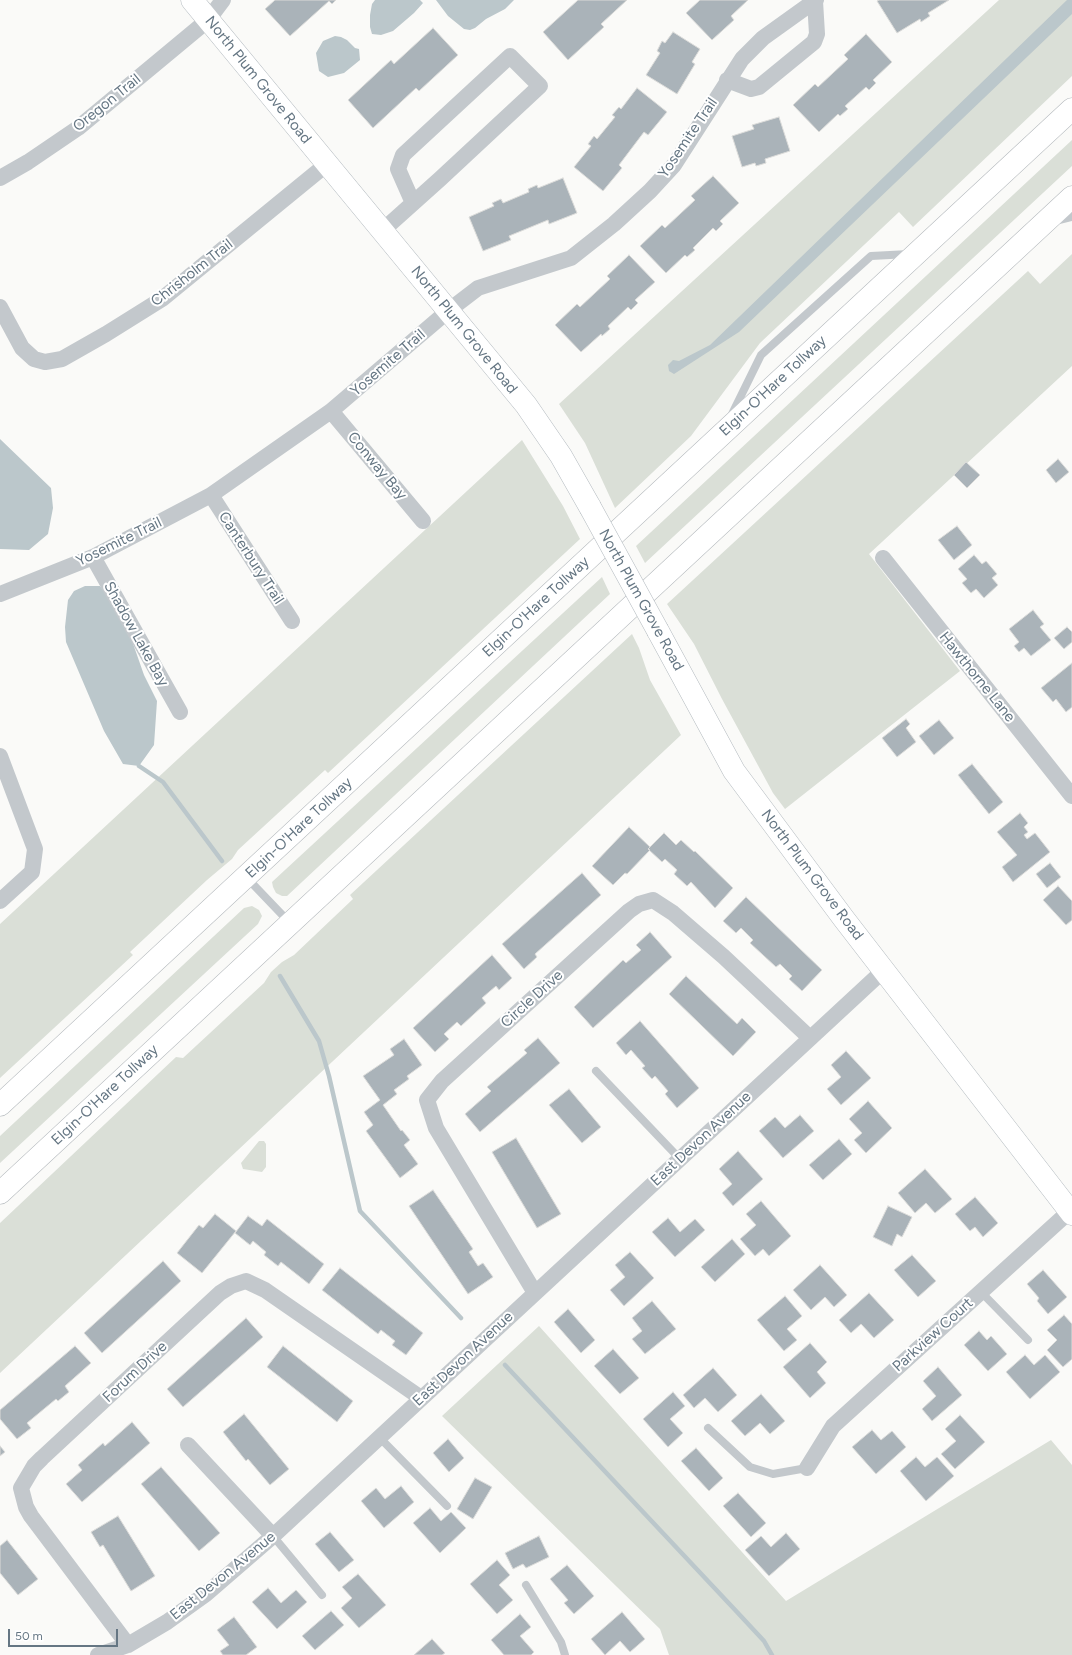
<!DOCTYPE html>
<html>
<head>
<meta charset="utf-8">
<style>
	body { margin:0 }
	#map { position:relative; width:1072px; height:1655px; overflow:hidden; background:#fafaf8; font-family:Figtree,sans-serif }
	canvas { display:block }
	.scale { position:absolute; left:8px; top:1629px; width:110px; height:18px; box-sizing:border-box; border:2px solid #657683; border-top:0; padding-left:5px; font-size:12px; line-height:14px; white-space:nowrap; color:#657683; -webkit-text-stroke:3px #fff; paint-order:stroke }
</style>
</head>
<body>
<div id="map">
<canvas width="1072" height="1655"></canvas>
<div class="scale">50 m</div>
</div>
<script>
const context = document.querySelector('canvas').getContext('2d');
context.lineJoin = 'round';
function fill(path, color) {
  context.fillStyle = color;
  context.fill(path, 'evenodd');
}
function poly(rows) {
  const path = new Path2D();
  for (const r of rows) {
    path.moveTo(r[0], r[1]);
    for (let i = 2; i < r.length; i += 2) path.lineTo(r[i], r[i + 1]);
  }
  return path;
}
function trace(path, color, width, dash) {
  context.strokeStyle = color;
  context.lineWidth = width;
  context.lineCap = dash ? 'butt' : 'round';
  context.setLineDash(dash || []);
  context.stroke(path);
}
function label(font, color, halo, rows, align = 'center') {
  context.font = font + ' Figtree,sans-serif';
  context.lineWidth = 4;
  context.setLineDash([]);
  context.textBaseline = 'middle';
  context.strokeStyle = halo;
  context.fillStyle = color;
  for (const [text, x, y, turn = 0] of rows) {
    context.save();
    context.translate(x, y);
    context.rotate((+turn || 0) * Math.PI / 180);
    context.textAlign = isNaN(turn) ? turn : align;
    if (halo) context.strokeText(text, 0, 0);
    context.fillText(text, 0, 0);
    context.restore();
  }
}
fill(poly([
	[999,0,1072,0,1072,76,913,227,899,212,760,343,691,436,615,508,585,443,559,404],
	[1072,140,1072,166,645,563,636,546],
	[1072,254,1072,366,869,554,960,671,785,809,773,793,722,699,694,644,667,604,1028,271,1040,284],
	[522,440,563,506,580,539,328,773,325,770,238,850,232,859,207,880,130,952,133,955,0,1078,0,924],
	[602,577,610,594,287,896,282,896,276,893,273,887,272,882],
	[632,634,639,648,650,680,681,735,0,1373,0,1223,176,1057,183,1058,264,983,271,972,282,962,294,955,353,899,350,895],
	[252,906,259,910,262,916,258,924,0,1163,0,1136,244,908],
	[259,1141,264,1141,266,1144,266,1167,262,1172,243,1169,241,1163],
	[539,1326,786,1601,1051,1440,1072,1465,1072,1655,669,1655,660,1629,442,1416]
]), '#dadfd7');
fill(poly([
	[375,0,420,0,423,3,414,13,393,31,381,35,372,34,370,27,370,15,372,4],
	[436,0,514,0,505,9,486,19,475,28,470,30,464,29,448,16],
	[1067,0,1072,0,1072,14,739,332,674,374,669,371,668,365,673,360,679,361,710,345],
	[335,36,341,37,347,40,355,48,359,49,360,60,344,73,328,77,319,71,316,53,323,41],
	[0,439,51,488,53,508,48,534,29,550,0,549],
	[85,586,100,586,123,615,144,675,157,701,154,745,139,766,123,764,104,731,66,642,65,627,68,600,74,591]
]), '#bbc7cb');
trace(poly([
	[139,766,163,782,222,861],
	[280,976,319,1041,329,1076,360,1211,461,1318],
	[505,1365,737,1612,764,1641,772,1655]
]), '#bbc7cb', 4.5);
const building = poly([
	[275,0,336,0,332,4,329,1,290,36,265,9,275,0],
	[578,0,627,0,601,24,604,27,568,60,543,32,578,0],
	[700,0,748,0,731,16,734,20,712,40,686,13,700,0],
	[879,0,949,0,928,13,930,16,921,22,920,19,897,33,877,1,879,0],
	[433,28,458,55,419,91,416,88,373,128,348,100,391,60,394,64,433,28],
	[673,32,700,49,692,62,695,64,677,94,646,75,660,53,657,51,662,41,665,43,673,32],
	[866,34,892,62,873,80,876,83,869,90,866,87,845,106,848,109,840,116,838,114,819,132,793,105,815,84,818,87,848,59,844,55,866,34],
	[637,88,667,112,648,135,644,132,619,165,622,168,603,191,574,167,591,146,588,144,594,136,597,139,615,117,612,115,619,107,621,109,637,88],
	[779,117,790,151,765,159,766,163,756,166,755,163,742,167,732,136,754,129,752,125,779,117],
	[713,176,739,203,720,221,723,224,716,231,713,228,693,248,695,250,687,257,685,255,666,273,640,246,662,225,665,228,695,200,691,196,713,176],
	[563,178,577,213,549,224,548,220,509,236,511,240,483,251,469,217,494,206,492,203,501,199,503,203,529,192,528,189,537,185,538,188,563,178],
	[629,255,655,282,635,300,638,303,631,310,628,307,608,326,610,329,602,336,601,334,581,352,555,325,577,304,580,307,610,279,607,276,629,255],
	[1058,459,1069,472,1056,483,1046,470,1058,459],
	[966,462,980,475,967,488,954,475,966,462],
	[957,526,972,545,954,560,938,540,957,526],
	[974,555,982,564,986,561,997,574,992,578,998,585,984,598,976,589,971,593,962,583,967,579,958,569,974,555],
	[1033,610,1044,624,1040,627,1051,640,1031,656,1024,648,1019,652,1014,646,1019,642,1009,629,1033,610],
	[1067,627,1072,632,1072,642,1064,649,1054,638,1067,627],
	[1072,663,1072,707,1066,712,1056,699,1053,702,1041,688,1072,663],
	[906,719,910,724,906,728,916,742,897,757,882,738,906,719],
	[939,720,954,738,934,755,919,736,939,720],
	[972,764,1003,802,989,814,958,775,972,764],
	[1020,813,1028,823,1024,827,1028,832,1024,835,1027,839,1035,833,1050,852,1013,882,1002,867,1017,855,997,832,1020,813],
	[629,827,650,847,648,849,650,850,627,874,625,873,613,885,592,866,629,827],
	[664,833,676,845,681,840,694,852,695,851,733,888,715,908,691,882,687,886,674,874,677,870,665,859,662,862,648,849,664,833],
	[1050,863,1061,877,1047,888,1036,874,1050,863],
	[582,873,601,895,535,954,537,957,524,969,502,944,582,873],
	[1058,886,1072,901,1072,920,1066,925,1043,900,1058,886],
	[746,897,822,970,802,991,789,979,792,976,780,964,776,967,750,943,753,940,741,928,736,933,723,921,746,897],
	[650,932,672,957,593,1028,574,1007,623,960,626,963,641,950,636,945,650,932],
	[492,955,512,978,499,990,496,986,482,998,486,1003,461,1026,457,1022,444,1034,449,1039,435,1052,413,1028,492,955],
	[686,976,737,1024,742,1018,756,1032,733,1056,669,994,686,976],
	[640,1021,699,1088,677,1108,665,1094,668,1091,655,1076,652,1079,642,1068,645,1066,631,1050,626,1055,616,1043,640,1021],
	[538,1038,560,1063,480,1132,465,1114,491,1091,487,1087,527,1053,524,1050,538,1038],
	[404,1039,422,1065,407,1076,409,1079,394,1090,397,1094,383,1105,401,1131,402,1130,410,1140,404,1145,418,1164,400,1178,366,1131,373,1125,364,1112,380,1100,363,1076,394,1055,390,1049,404,1039],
	[846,1051,871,1078,841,1105,827,1089,841,1077,831,1065,846,1051],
	[569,1089,601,1127,582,1143,549,1105,569,1089],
	[868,1101,892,1128,866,1153,854,1140,862,1133,849,1119,868,1101],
	[800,1115,814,1131,783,1158,759,1131,775,1117,785,1128,800,1115],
	[516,1138,561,1214,537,1228,492,1152,516,1138],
	[839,1139,852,1154,823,1180,809,1165,839,1139],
	[738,1151,763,1179,733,1206,722,1193,732,1184,719,1169,738,1151],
	[925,1169,952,1199,935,1213,926,1203,915,1213,898,1193,925,1169],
	[433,1190,473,1249,469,1252,478,1266,483,1263,493,1277,468,1294,409,1206,433,1190],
	[975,1197,998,1223,983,1237,975,1227,970,1231,955,1214,975,1197],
	[761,1201,791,1236,769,1256,763,1249,755,1256,740,1239,756,1225,746,1214,761,1201],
	[888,1206,912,1217,902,1237,897,1234,892,1246,873,1237,888,1206],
	[215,1214,236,1231,202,1273,177,1253,199,1225,203,1228,215,1214],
	[248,1216,262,1226,267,1219,324,1264,309,1284,281,1262,278,1266,264,1255,266,1252,253,1241,250,1245,235,1233,248,1216],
	[668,1218,680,1232,695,1219,705,1230,675,1257,652,1232,668,1218],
	[732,1239,745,1254,715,1282,701,1267,732,1239],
	[630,1252,654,1278,624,1306,610,1290,625,1277,615,1265,630,1252],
	[912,1255,936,1281,918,1297,894,1270,912,1255],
	[163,1261,181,1281,102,1353,84,1333,163,1261],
	[820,1265,847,1295,834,1307,825,1297,811,1310,793,1290,820,1265],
	[340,1268,423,1333,406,1355,392,1345,395,1341,381,1330,378,1334,322,1290,340,1268],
	[1043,1270,1067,1297,1048,1314,1037,1301,1039,1298,1027,1284,1043,1270],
	[869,1293,894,1320,874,1338,861,1324,851,1333,839,1320,869,1293],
	[785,1296,802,1316,787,1329,797,1340,784,1351,757,1320,785,1296],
	[652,1301,676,1329,645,1354,632,1339,642,1331,632,1318,652,1301],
	[568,1309,595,1340,581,1353,554,1322,568,1309],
	[1064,1315,1072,1324,1072,1359,1063,1367,1047,1350,1057,1340,1047,1330,1064,1315],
	[246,1318,263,1337,183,1407,167,1389,246,1318],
	[979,1331,987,1340,991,1336,1007,1354,988,1371,964,1345,979,1331],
	[810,1343,827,1362,817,1372,826,1383,810,1398,783,1367,810,1343],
	[75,1346,91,1363,65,1386,69,1392,58,1401,56,1399,27,1423,31,1428,17,1439,0,1419,0,1410,75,1346],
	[283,1346,353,1401,337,1422,267,1367,283,1346],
	[613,1349,639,1378,620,1394,594,1366,613,1349],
	[1025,1355,1034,1365,1045,1355,1060,1372,1030,1399,1006,1372,1025,1355],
	[938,1367,962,1395,932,1421,922,1409,936,1396,923,1381,938,1367],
	[713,1368,737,1395,718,1412,705,1398,694,1408,683,1395,713,1368],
	[673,1392,685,1406,670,1419,683,1433,668,1447,643,1419,673,1392],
	[761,1394,785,1421,770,1434,760,1423,745,1436,731,1421,761,1394],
	[244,1414,289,1469,270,1485,248,1459,246,1461,223,1432,244,1414],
	[960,1415,985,1442,955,1469,941,1454,956,1441,945,1429,960,1415],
	[132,1422,150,1443,82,1502,66,1484,82,1470,78,1465,103,1443,105,1446,132,1422],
	[872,1430,881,1440,892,1431,906,1447,876,1474,852,1447,872,1430],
	[448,1439,464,1458,449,1472,433,1453,448,1439],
	[0,1446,5,1452,0,1456,0,1446],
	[696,1448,723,1478,709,1491,681,1461,696,1448],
	[916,1457,925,1467,937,1457,954,1476,926,1501,900,1471,916,1457],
	[161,1467,220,1533,199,1551,141,1484,161,1467],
	[475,1478,492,1487,473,1519,457,1509,475,1478],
	[401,1486,414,1502,384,1528,361,1501,376,1488,385,1499,401,1486],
	[738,1493,766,1523,751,1537,723,1506,738,1493],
	[430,1508,441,1521,451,1512,466,1528,440,1553,413,1523,430,1508],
	[118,1516,155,1576,131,1591,103,1545,100,1547,91,1532,118,1516],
	[330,1532,354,1560,339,1572,315,1544,330,1532],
	[786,1533,800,1549,769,1576,745,1550,761,1536,771,1547,786,1533],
	[539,1536,549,1557,526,1568,523,1564,513,1569,505,1553,539,1536],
	[7,1540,38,1579,18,1595,0,1573,0,1546,7,1540],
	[497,1560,510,1575,499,1585,513,1600,497,1614,470,1584,497,1560],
	[567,1565,594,1596,574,1614,564,1603,568,1600,550,1579,567,1565],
	[358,1574,386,1605,359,1628,341,1608,352,1598,342,1587,358,1574],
	[268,1588,281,1603,296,1590,307,1602,277,1629,252,1602,268,1588],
	[331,1611,344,1625,315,1650,302,1636,331,1611],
	[622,1612,645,1639,630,1652,620,1641,605,1655,591,1639,622,1612],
	[520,1614,531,1627,520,1636,534,1652,531,1655,504,1655,491,1640,520,1614],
	[234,1617,257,1647,246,1655,223,1655,220,1651,229,1645,217,1630,234,1617],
	[432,1639,445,1653,442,1655,414,1655,432,1639]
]);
fill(building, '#aab3b9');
trace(building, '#dcdcda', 1);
const secondary = poly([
	[192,0,526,405,561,456,590,507],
	[658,631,734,771,844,919,1072,1214]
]);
const highway = poly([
	[0,1105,1072,109],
	[0,1193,1072,197]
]);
trace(secondary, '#b3babf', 23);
trace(highway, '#b4b9bd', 23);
trace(poly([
	[1055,221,1072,217],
	[732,414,761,355,871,256,909,254],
	[247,878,290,923],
	[596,1071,680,1159],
	[981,1292,1028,1340],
	[708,1428,750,1467,773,1474,807,1468],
	[379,1437,447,1506],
	[273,1536,322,1595],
	[526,1585,561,1642,565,1655]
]), '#c3c8cc', 8);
trace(poly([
	[727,80,751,89,759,87,814,42,817,34,815,1],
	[0,178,28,162,78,128,208,20,223,0],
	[382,231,440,179,540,86,510,56,403,155,398,169,413,203],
	[0,307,22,348,34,359,45,362,62,359,106,334,162,299,327,164],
	[331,411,423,521],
	[211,495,292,621],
	[93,557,180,712],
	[883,558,1072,796],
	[0,594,93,557,211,495,331,411,448,311,478,288,571,258,614,224,650,191,674,165,742,59,763,38,816,0],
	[0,756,35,849,32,872,0,901],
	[535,1293,436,1128,427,1100,442,1081,629,911,639,904,653,900,673,913,724,957,810,1038],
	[188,1445,273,1536],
	[807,1468,833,1426,1070,1211],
	[128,1645,31,1516,26,1507,21,1488,34,1466,42,1458,220,1293,231,1286,246,1281,265,1290,421,1398],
	[98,1655,128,1645,167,1622,206,1594,273,1536,884,970]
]), '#c3c8cc', 16);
trace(secondary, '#fff', 22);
trace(highway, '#fff', 22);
const secondaryBridge = poly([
	[590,507,658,631]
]);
trace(secondaryBridge, '#b3babf', 23, []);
trace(secondaryBridge, '#fff', 22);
label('15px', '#657683', '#fff', [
	["North Plum Grove Road",258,80,51],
	["Oregon Trail",107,103,-39],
	["Yosemite Trail",688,138,-56],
	["Chrisholm Trail",192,273,-38],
	["North Plum Grove Road",464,330,51],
	["Yosemite Trail",388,363,-41],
	["Elgin-O'Hare Tollway",773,386,-43],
	["Conway Bay",377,466,50],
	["Yosemite Trail",119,542,-26],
	["Canterbury Trail",251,558,57],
	["North Plum Grove Road",641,600,61],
	["Elgin-O'Hare Tollway",536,607,-43],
	["Shadow Lake Bay",136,634,61],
	["Hawthorne Lane",977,677,51],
	["Elgin-O'Hare Tollway",299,828,-43],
	["North Plum Grove Road",812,875,53],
	["Circle Drive",532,999,-42],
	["Elgin-O'Hare Tollway",105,1095,-43],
	["East Devon Avenue",701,1139,-43],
	["Parkview Court",933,1335,-42],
	["East Devon Avenue",463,1359,-43],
	["Forum Drive",135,1372,-43],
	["East Devon Avenue",223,1576,-39]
]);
</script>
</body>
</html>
